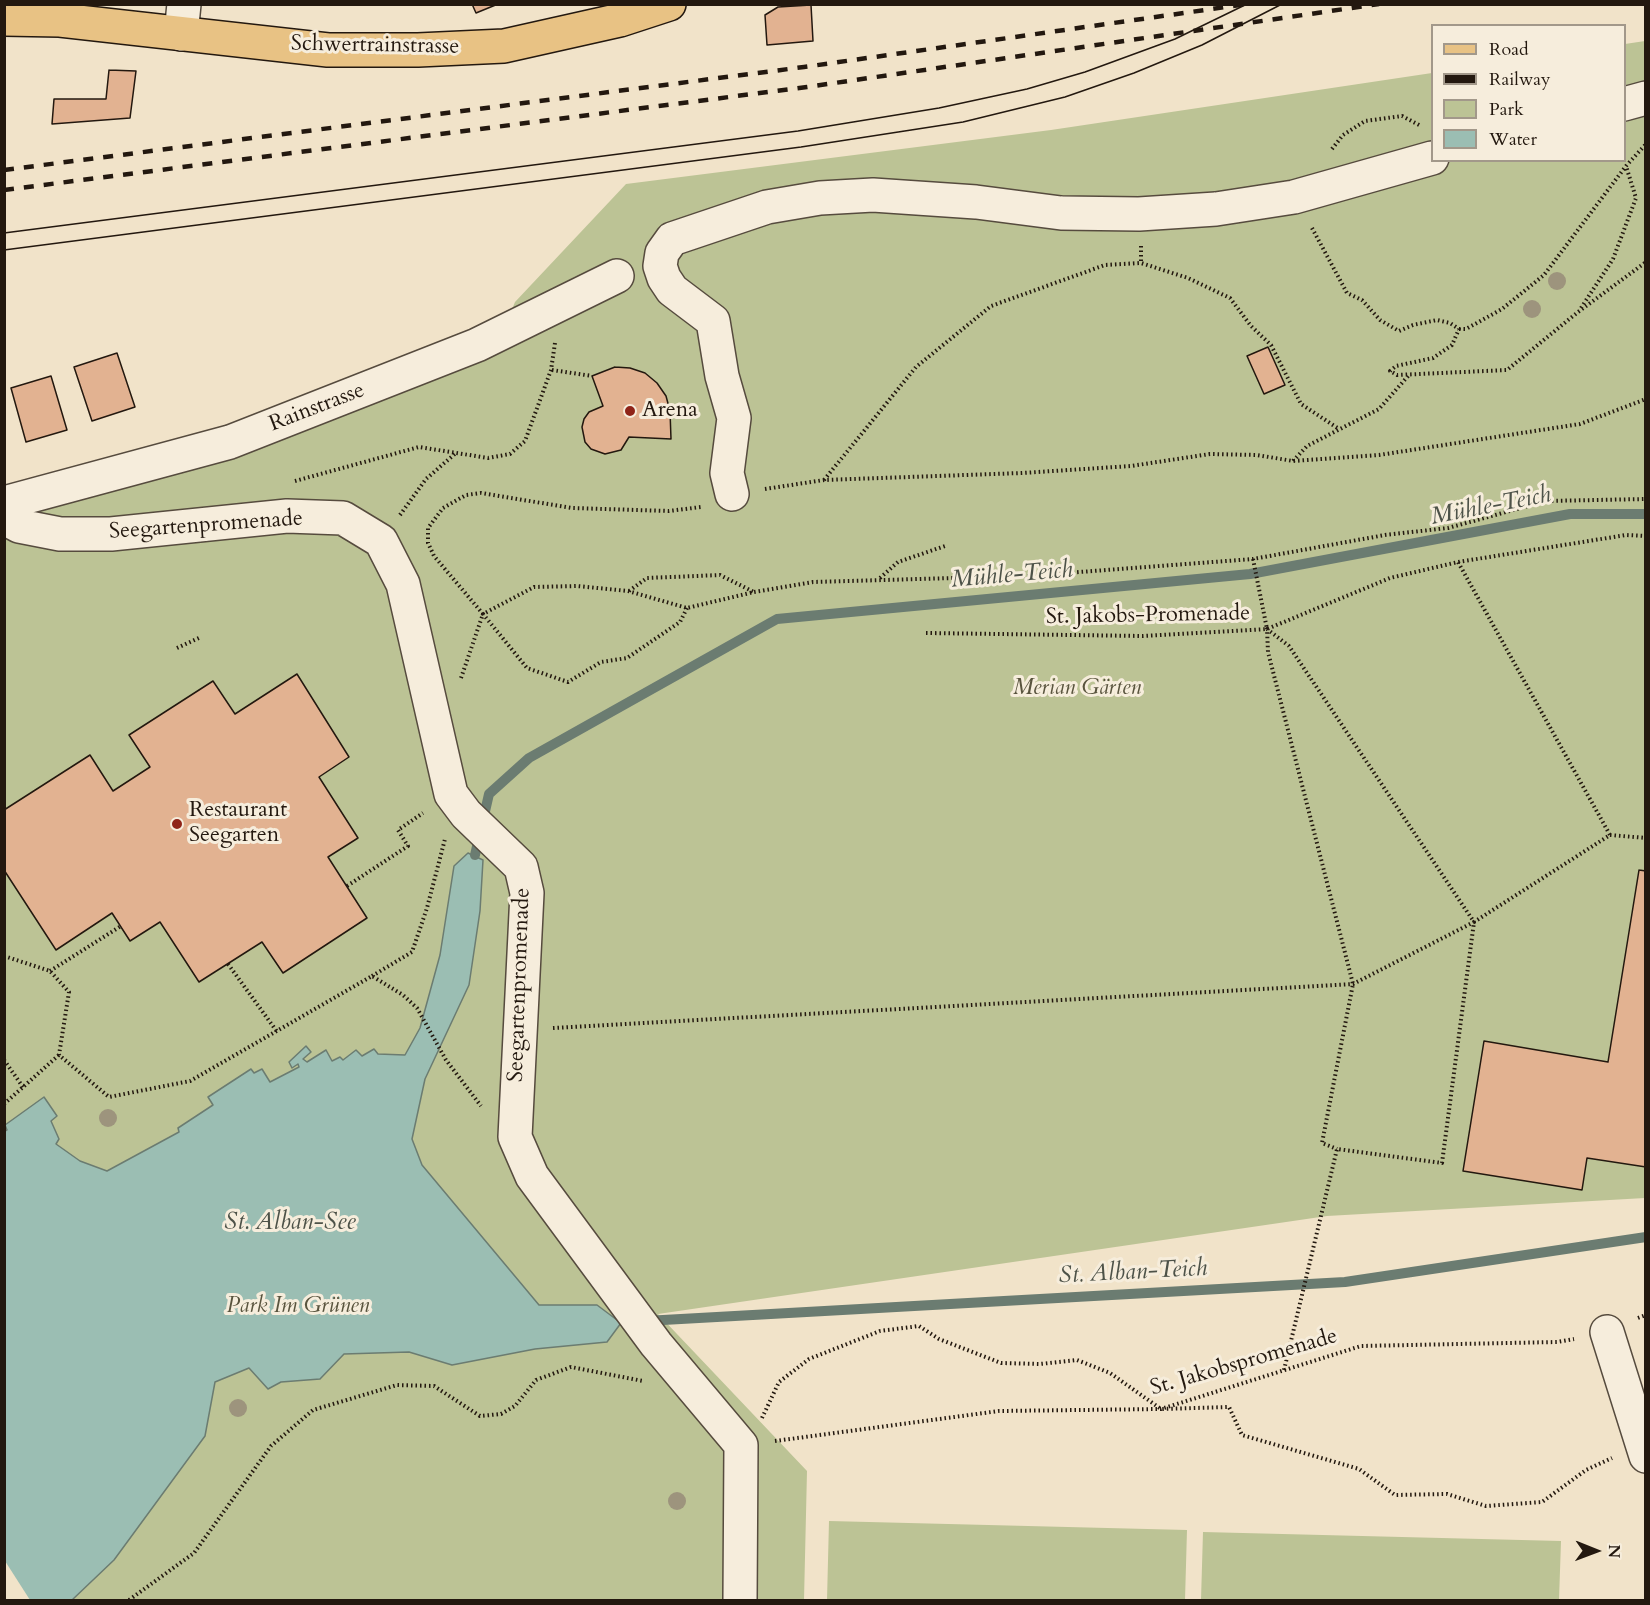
<!DOCTYPE html>
<html>
<head>
<meta charset="utf-8">
<style>
	body { margin:0 }
	#map { position:relative; width:1650px; height:1605px; overflow:hidden; background:#f1e3c9; font-family:Cardo,serif }
	canvas { display:block }
	.frame { position:absolute; inset:0; border:6px solid #23180f; pointer-events:none }
	.legend { position:absolute; left:1431px; top:24px; width:195px; height:138px; box-sizing:border-box; background:#f6eddc; border:2px solid #a2988a; margin:0; padding:8px 10px; list-style:none; font-size:18px; color:#23180f }
	.legend li { display:flex; align-items:center; gap:12px; height:30px }
	.legend b { width:30px; border:2px solid #a2988a }
	.north { position:absolute; left:1566px; top:1521px; width:60px; height:60px; -webkit-text-stroke:4px #f6eddc; paint-order:stroke; rotate:91deg; font-size:16px; font-weight:700; line-height:24px; text-align:center; color:#23180f }
	.north::after { content:''; display:block; margin:auto; width:21px; height:27px; background:#23180f; clip-path:polygon(50% 0,100% 100%,50% 72%,0 100%) }
</style>
</head>
<body>
<div id="map">
<canvas width="1650" height="1605"></canvas>
<div class="frame"></div>
<ul class="legend">
<li><b style="height:8px;background:#e8c284"></b>Road</li>
<li><b style="height:8px;background:#23180f"></b>Railway</li>
<li><b style="height:16px;background:#bcc395"></b>Park</li>
<li><b style="height:16px;background:#9bbeb3"></b>Water</li>
</ul>
<div class="north">N</div>
</div>
<script>
const context = document.querySelector('canvas').getContext('2d');
context.lineJoin = 'round';
function fill(path, color) {
  context.fillStyle = color;
  context.fill(path, 'evenodd');
}
function poly(rows) {
  const path = new Path2D();
  for (const r of rows) {
    path.moveTo(r[0], r[1]);
    for (let i = 2; i < r.length; i += 2) path.lineTo(r[i], r[i + 1]);
  }
  return path;
}
function trace(path, color, width, dash) {
  context.strokeStyle = color;
  context.lineWidth = width;
  context.lineCap = dash ? 'butt' : 'round';
  context.setLineDash(dash || []);
  context.stroke(path);
}
function label(font, color, halo, rows, align = 'center') {
  context.font = font + ' Cardo,serif';
  context.lineWidth = 6;
  context.setLineDash([]);
  context.textBaseline = 'middle';
  context.strokeStyle = halo;
  context.fillStyle = color;
  for (const [text, x, y, turn = 0] of rows) {
    context.save();
    context.translate(x, y);
    context.rotate((+turn || 0) * Math.PI / 180);
    context.textAlign = isNaN(turn) ? turn : align;
    if (halo) context.strokeText(text, 0, 0);
    context.fillText(text, 0, 0);
    context.restore();
  }
}
fill(poly([
	[1645,41,1645,1198,1327,1216,658,1314,807,1471,804,1600,5,1600,5,516,73,502,206,464,493,356,515,302,626,184,1051,130,1432,73,1432,160,1624,160,1625,44],
	[829,1521,1187,1530,1185,1600,827,1600],
	[1203,1532,1561,1541,1559,1600,1201,1600]
]), '#bcc395');
const water = poly([
	[468,853,483,860,480,911,469,985,425,1079,412,1139,422,1165,539,1305,597,1305,621,1323,607,1342,535,1349,452,1365,409,1352,344,1354,320,1379,281,1382,268,1389,249,1368,215,1382,205,1436,114,1560,72,1600,5,1600,4,1132,7,1130,5,1125,44,1097,57,1116,51,1121,59,1139,56,1144,80,1161,107,1171,179,1132,178,1128,213,1105,208,1097,251,1069,254,1073,262,1069,270,1082,299,1067,298,1064,292,1068,289,1062,306,1046,311,1052,303,1059,307,1062,326,1050,332,1061,340,1057,343,1060,356,1050,362,1056,374,1049,378,1054,405,1055,420,1028,440,955,454,866,468,853]
]);
fill(water, '#9bbeb3');
trace(water, '#6b7c71', 1.5);
fill(poly([
	[4,1561,5,1561,30,1600,5,1600]
]), '#f1e3c9');
trace(poly([
	[475,855,489,794,529,758,777,619,1250,574,1570,514,1646,514],
	[645,1321,1345,1282,1646,1237]
]), '#6b7c71', 10);
const building = poly([
	[472,4,498,4,476,13,472,4],
	[811,5,813,41,767,45,765,15,778,7,811,5],
	[109,70,136,71,130,118,52,124,54,99,106,99,109,70],
	[1268,347,1285,385,1264,394,1247,356,1268,347],
	[117,353,135,407,92,421,74,367,117,353],
	[615,367,630,368,645,373,657,383,666,396,670,411,671,439,629,437,621,450,605,454,591,449,585,442,582,427,584,419,589,412,603,406,592,376,615,367],
	[51,376,67,430,26,442,11,388,51,376],
	[297,674,349,757,319,777,358,838,328,857,367,918,283,973,262,942,199,982,160,922,130,941,112,913,56,950,4,870,4,810,90,755,113,791,150,767,129,735,213,681,235,714,297,674],
	[1639,870,1646,871,1646,1167,1587,1158,1582,1190,1463,1171,1484,1041,1608,1062,1639,870]
]);
fill(building, '#e2b291');
trace(building, '#23180f', 1.5);
const minor = poly([
	[181,34,184,4],
	[1624,104,1646,98],
	[732,494,727,473,734,418,722,376,713,321,672,290,664,278,660,266,662,253,672,239,767,207,820,198,873,195,976,202,1061,213,1139,214,1216,209,1294,197,1432,158],
	[4,503,230,442,477,345,617,276],
	[4,518,19,526,60,534,111,534,287,516,343,518,381,541,403,584,451,794,466,814,521,867,527,893,515,1137,532,1176,656,1344,741,1445,740,1600],
	[1607,1332,1646,1456]
]);
const major = poly([
	[4,19,60,20,328,50,418,50,504,46,620,20,669,4]
]);
trace(minor, '#564b3e', 36);
trace(major, '#23180f', 36);
trace(poly([
	[1332,149,1343,135,1365,121,1402,116,1421,126],
	[1312,228,1347,293,1362,300,1380,320,1399,331,1413,325,1437,320,1450,323,1459,329,1452,345,1433,358,1396,366,1390,371,1397,375,1507,370,1578,312,1646,262],
	[1141,246,1141,263],
	[1581,308,1613,259,1636,198,1626,166],
	[1459,329,1466,329,1502,309,1544,275,1626,166,1646,144],
	[552,370,592,376],
	[1293,461,1307,446,1379,409,1409,375],
	[824,480,916,367,991,306,1105,265,1141,263,1188,278,1230,298,1251,326,1271,345,1301,404,1339,429],
	[295,481,419,447,488,458,510,454,525,441,551,370,555,343],
	[765,489,824,480,1022,473,1131,466,1210,454,1257,455,1293,461,1379,455,1580,424,1646,399],
	[400,515,426,479,457,452],
	[1253,559,1267,629],
	[880,578,898,562,945,546],
	[629,591,647,578,720,575,754,592],
	[687,608,680,622,627,658,601,662,568,682,527,668,483,614,534,587,577,586,628,591,687,608,754,592,813,582,1026,576,1253,559,1385,535,1448,528,1546,501,1646,499],
	[926,633,1143,636,1267,629,1390,578,1458,562,1626,535,1646,536],
	[177,648,201,637],
	[461,678,483,614,434,556,428,543,428,528,443,508,466,495,481,493,572,508,669,511,701,507],
	[1610,835,1646,838],
	[347,886,408,846,398,830,423,813],
	[4,956,50,971,69,992,59,1055,109,1097,190,1081,372,976,403,995,417,1008,446,1060,481,1106],
	[228,964,278,1033],
	[50,971,121,926],
	[372,976,412,952,427,908,445,839],
	[553,1028,1353,984,1474,922,1289,646,1267,629,1268,652,1353,984,1322,1143,1337,1149],
	[4,1060,23,1087],
	[4,1104,59,1055],
	[1638,1318,1646,1315],
	[1284,1370,1337,1149,1442,1163,1474,922,1610,835,1458,562],
	[762,1418,779,1382,809,1359,880,1331,919,1326,939,1339,1001,1363,1040,1364,1077,1360,1110,1373,1161,1409,1229,1407,1242,1435,1359,1469,1395,1495,1447,1494,1486,1506,1542,1502,1586,1470,1612,1458],
	[775,1441,999,1411,1161,1409,1361,1346,1557,1342,1574,1339],
	[129,1600,194,1553,271,1446,313,1410,397,1385,434,1386,480,1416,501,1414,515,1406,536,1380,571,1367,643,1381]
]), '#23180f', 4, [1.5, 3]);
trace(minor, '#f6eddc', 33);
trace(major, '#e8c284', 33);
trace(poly([
	[4,233,798,131,939,108,1027,89,1085,72,1175,39,1247,4],
	[4,250,801,147,963,122,1065,97,1134,73,1202,45,1282,4]
]), '#23180f', 1.5);
trace(poly([
	[4,170,804,67,1247,4],
	[4,190,807,87,1379,4]
]), '#23180f', 4.5, [10, 10]);
context.fillStyle = '#9d947d';
for (const [x, y] of [
	[1557,281],
	[1532,309],
	[108,1118],
	[238,1408],
	[677,1501]
]) {
  context.beginPath();
  context.arc(x, y, 9, 0, 2 * Math.PI);
  context.fill();
}
for (const [x, y, r, color] of [
	[630,411,6,"#8f2418"],
	[177,824,6,"#8f2418"]
]) {
  const dot = new Path2D();
  dot.arc(x, y, r, 0, 2 * Math.PI);
  context.fillStyle = color;
  context.fill(dot);
  trace(dot, '#f6eddc', 2);
}
label('22px', '#23180f', '#f6eddc', [
	["Schwertrainstrasse",375,46,1],
	["Rainstrasse",317,408,-21],
	["Seegartenpromenade",206,526,-4],
	["St. Jakobs-Promenade",1148,616,-1],
	["Seegartenpromenade",520,985,-88],
	["St. Jakobspromenade",1244,1363,-16]
]);
label('22px', '#23180f', '#f6eddc', [
	["Arena",642,411],
	["Restaurant",189,811],
	["Seegarten",189,836]
], 'left');
label('italic 22px', '#59543e', '#f6eddc', [
	["Merian Gärten",1077,689],
	["Park Im Grünen",298,1307]
]);
label('italic 24px', '#4d5248', '#f6eddc', [
	["Mühle-Teich",1491,507,-11],
	["Mühle-Teich",1012,576,-5],
	["St. Alban-See",290,1223],
	["St. Alban-Teich",1133,1273,-3]
]);
</script>
</body>
</html>
